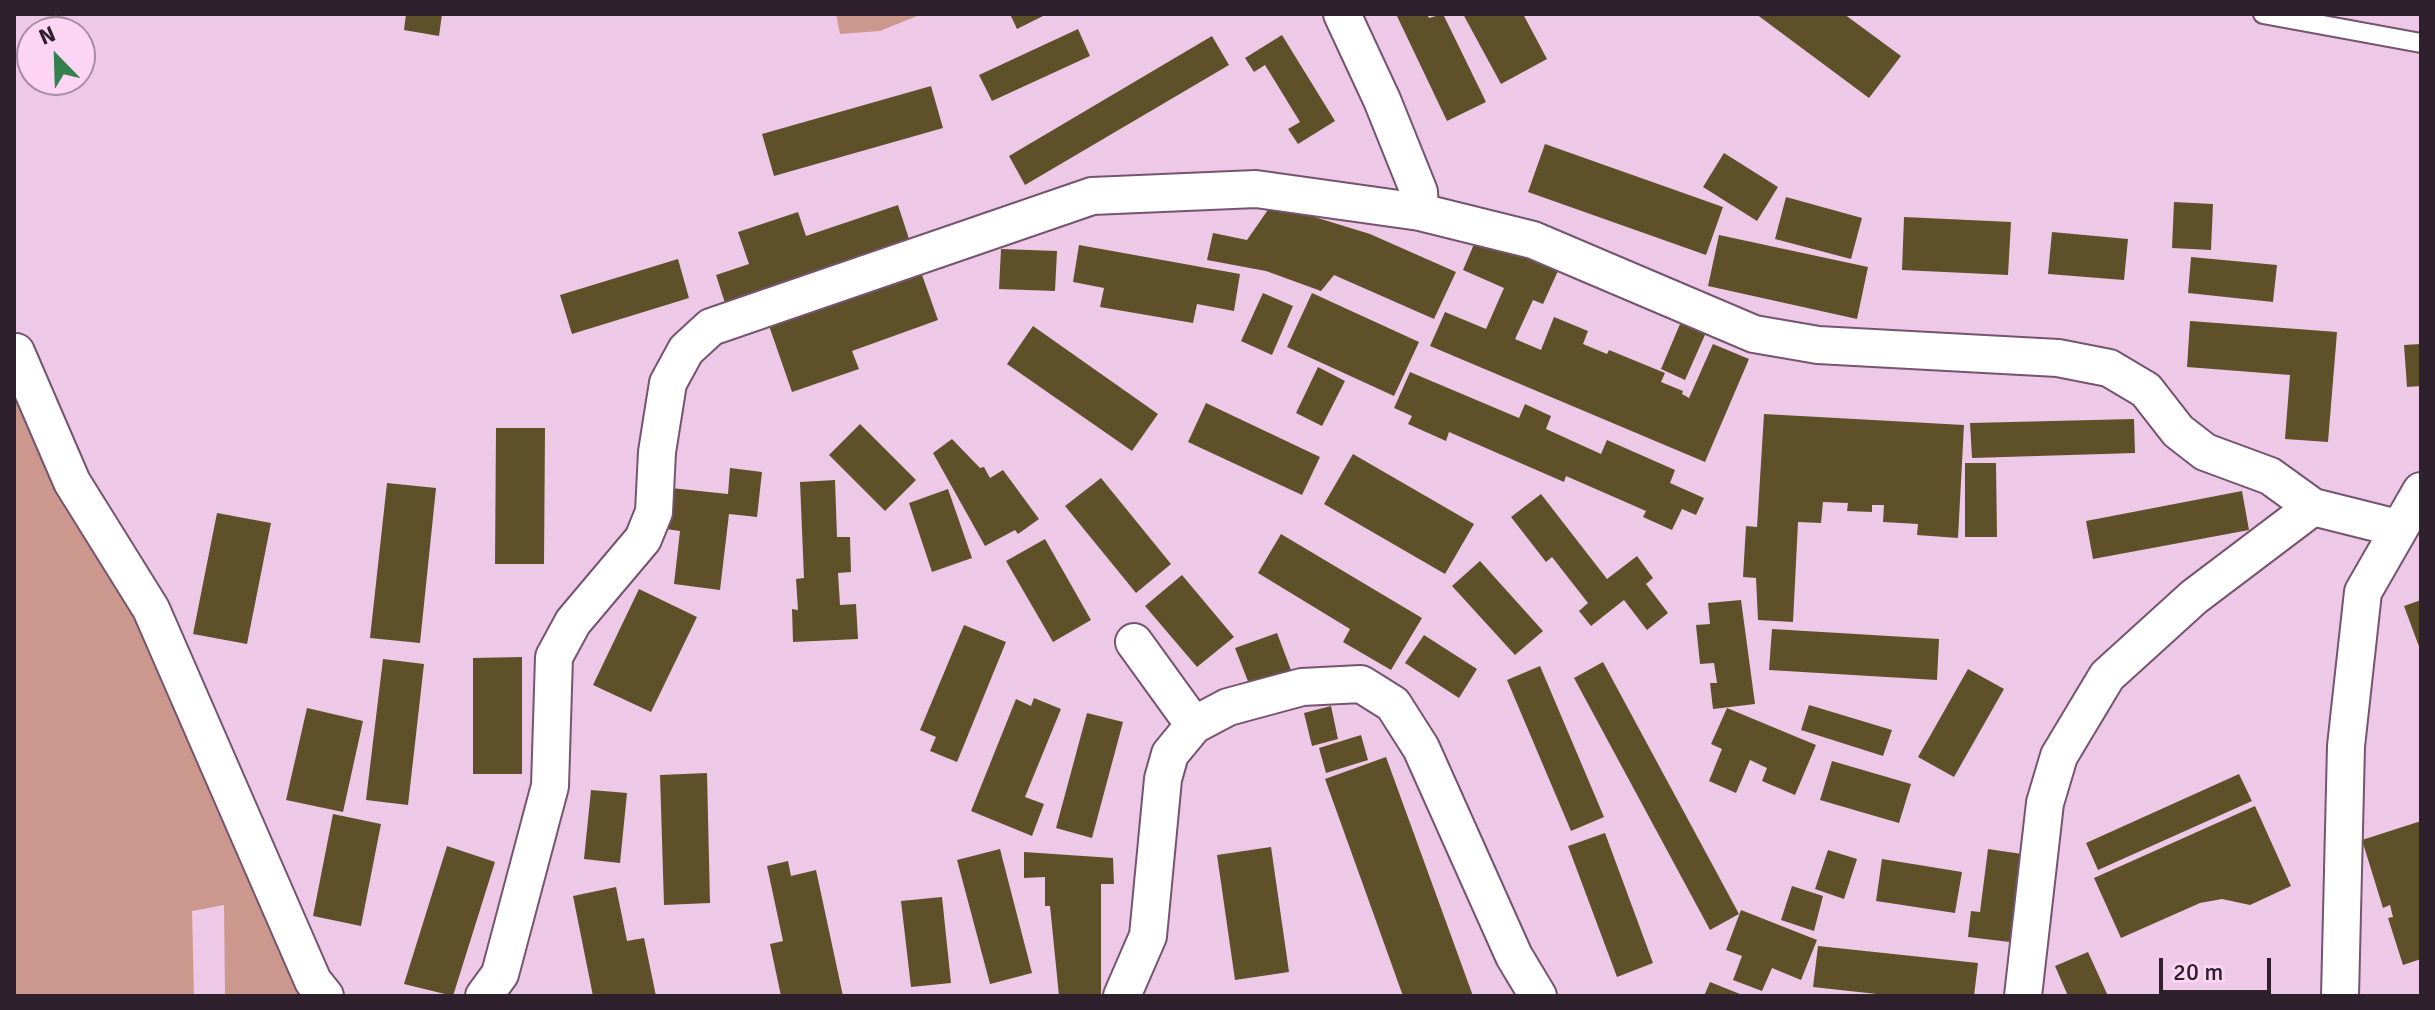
<!DOCTYPE html>
<html>
<head>
<meta charset="utf-8">
<style>
	body { margin:0 }
	#map { position:relative; width:2435px; height:1010px; overflow:hidden; background:#eec9e7; font-family:Signika,sans-serif }
	canvas { display:block }
	.frame { position:absolute; inset:0; border:16px solid #2e202c; pointer-events:none }
	.north { position:absolute; left:16px; top:16px; width:80px; height:80px; box-sizing:border-box; background:#fcd5f5; border:2px solid #aa8da5; border-radius:50%; rotate:337deg; font-size:22px; font-weight:700; line-height:32px; text-align:center; color:#2e202c }
	.north::after { content:''; display:block; margin:auto; width:28px; height:36px; background:#34804e; clip-path:polygon(50% 0,100% 100%,50% 72%,0 100%) }
	.scale { position:absolute; left:2159px; top:958px; width:112px; height:36px; box-sizing:border-box; border:4px solid #2e202c; border-top:0; padding-left:10px; font-size:24px; line-height:28px; white-space:nowrap; color:#2e202c; -webkit-text-stroke:6px #fcd5f5; paint-order:stroke }
</style>
</head>
<body>
<div id="map">
<canvas width="2435" height="1010"></canvas>
<div class="frame"></div>
<div class="north">N</div>
<div class="scale">20 m</div>
</div>
<script>
const context = document.querySelector('canvas').getContext('2d');
context.lineJoin = 'round';
function fill(path, color) {
  context.fillStyle = color;
  context.fill(path, 'evenodd');
}
function poly(rows) {
  const path = new Path2D();
  for (const r of rows) {
    path.moveTo(r[0], r[1]);
    for (let i = 2; i < r.length; i += 2) path.lineTo(r[i], r[i + 1]);
  }
  return path;
}
function trace(path, color, width, dash) {
  context.strokeStyle = color;
  context.lineWidth = width;
  context.lineCap = dash ? 'butt' : 'round';
  context.setLineDash(dash || []);
  context.stroke(path);
}
fill(poly([
	[836,14,922,14,880,31,840,34],
	[14,373,155,655,310,996,225,996,224,905,192,911,194,996,14,996]
]), '#cc978c');
fill(poly([
	[406,14,442,14,439,36,404,30],
	[1010,14,1047,14,1017,29],
	[1396,14,1427,14,1429,18,1443,14,1486,102,1447,121],
	[1463,14,1523,14,1547,59,1501,84],
	[1756,14,1844,14,1901,56,1869,98],
	[1078,29,1090,56,992,101,979,75],
	[1282,35,1335,121,1298,144,1288,129,1300,122,1265,65,1254,72,1245,58],
	[1212,36,1229,65,1025,185,1009,156],
	[931,86,943,128,774,176,762,134],
	[1545,144,1723,207,1706,255,1528,192],
	[1724,153,1778,187,1757,221,1703,187],
	[1786,197,1862,218,1851,259,1775,239],
	[2174,202,2213,204,2211,250,2172,248],
	[1272,204,1370,234,1456,272,1434,319,1334,275,1321,291,1266,271,1207,260,1213,233,1247,240],
	[898,205,911,245,726,306,716,275,749,264,738,232,798,212,806,236],
	[1904,217,2011,222,2008,275,1902,270],
	[2052,232,2128,239,2124,280,2048,274],
	[1719,235,1868,267,1857,319,1708,286],
	[1477,237,1558,271,1543,304,1533,300,1515,339,1541,350,1554,317,1588,331,1583,344,1607,354,1609,350,1665,373,1661,382,1683,391,1682,394,1689,398,1713,344,1749,359,1705,462,1430,346,1445,312,1486,329,1504,288,1463,270],
	[1079,245,1240,274,1234,311,1197,304,1193,323,1100,307,1104,288,1073,282],
	[1001,249,1057,251,1055,291,999,289],
	[2191,257,2277,265,2273,302,2188,293],
	[678,259,689,298,572,334,560,295],
	[921,272,938,320,852,351,859,369,792,392,766,317],
	[1263,293,1293,306,1272,355,1241,341],
	[1312,293,1419,342,1394,396,1287,347],
	[1683,317,1708,328,1685,380,1661,369],
	[2190,321,2337,332,2328,442,2285,439,2290,375,2187,367],
	[1033,326,1158,414,1132,451,1007,364],
	[2421,344,2421,386,2407,387,2404,345],
	[1318,367,1345,381,1322,426,1296,413],
	[1410,372,1519,418,1525,404,1551,416,1546,429,1601,454,1607,440,1675,470,1670,483,1704,498,1696,515,1682,509,1672,530,1643,517,1646,511,1566,476,1564,482,1449,432,1446,441,1408,424,1412,416,1394,408],
	[1206,403,1320,457,1302,495,1188,442],
	[1764,414,1964,425,1958,538,1917,535,1918,524,1883,522,1884,505,1872,505,1872,512,1847,511,1848,503,1823,502,1821,523,1798,522,1793,622,1758,620,1756,578,1743,577,1746,526,1757,527],
	[2134,419,2135,453,1972,458,1970,423],
	[860,424,916,480,885,511,829,455],
	[496,428,545,428,544,564,495,564],
	[952,439,980,468,984,467,990,478,1003,470,1039,519,1018,534,1015,530,985,546,933,453],
	[1353,454,1474,524,1445,574,1324,504],
	[1965,463,1996,463,1997,537,1965,537],
	[730,468,762,472,757,517,729,514,720,590,674,584,680,531,666,529,671,488,728,494],
	[1101,478,1171,564,1136,593,1065,506],
	[835,480,837,537,850,537,851,572,838,573,840,605,856,604,858,639,793,642,792,609,798,610,796,579,804,578,800,482],
	[387,483,436,488,420,643,370,638],
	[948,489,972,558,932,572,909,503],
	[2242,491,2249,530,2093,559,2086,521],
	[1541,494,1607,579,1637,556,1653,578,1646,584,1668,613,1647,630,1624,600,1591,626,1579,611,1588,603,1552,557,1546,562,1511,517],
	[217,513,271,523,247,644,193,634],
	[1281,534,1422,618,1391,670,1343,642,1350,629,1258,573],
	[1045,539,1091,620,1053,642,1006,561],
	[1480,561,1543,631,1515,655,1452,586],
	[1182,575,1234,637,1197,667,1145,606],
	[639,589,697,617,651,712,593,685],
	[1741,600,1755,704,1713,709,1710,683,1717,683,1714,663,1700,664,1696,625,1710,624,1708,603],
	[2421,600,2421,652,2404,606],
	[964,625,1006,642,957,762,930,751,936,737,920,730],
	[1772,629,1939,639,1937,680,1769,670],
	[1277,633,1294,678,1249,684,1235,648],
	[1424,635,1477,669,1459,698,1405,663],
	[522,657,522,774,473,774,473,658],
	[383,659,424,664,408,805,366,800],
	[1603,662,1739,914,1710,930,1574,678],
	[1540,666,1604,817,1571,831,1507,680],
	[1968,669,2004,689,1954,777,1918,757],
	[1034,698,1061,709,1025,797,1044,804,1032,836,971,811,1016,699,1031,706],
	[1809,705,1892,730,1883,756,1801,730],
	[1331,706,1338,739,1312,746,1304,713],
	[307,708,363,721,343,812,286,800],
	[1727,708,1816,745,1795,795,1762,781,1767,768,1750,760,1736,793,1709,781,1722,749,1711,744],
	[1087,713,1123,722,1092,838,1056,828],
	[1361,735,1368,760,1326,773,1319,748],
	[1386,757,1473,996,1403,996,1325,779],
	[1832,761,1911,784,1899,823,1820,800],
	[707,773,710,903,664,905,660,775],
	[2239,774,2252,801,2098,870,2086,843],
	[591,790,627,793,620,863,584,859],
	[2255,806,2291,886,2250,905,2222,899,2200,903,2121,938,2094,878],
	[333,814,381,824,361,926,313,916],
	[2421,821,2421,959,2403,965,2388,918,2393,917,2390,905,2383,908,2362,840],
	[1605,833,1653,963,1617,977,1568,846],
	[447,846,495,862,453,996,404,984],
	[1271,847,1289,972,1235,980,1217,855],
	[1000,849,1032,973,990,984,957,860],
	[1988,849,2022,854,2010,942,1968,937,1971,911,1980,912],
	[1828,850,1857,859,1844,899,1815,889],
	[1024,852,1113,858,1114,884,1101,884,1101,996,1059,996,1050,906,1045,906,1045,877,1024,878],
	[1882,859,1962,872,1955,913,1876,901],
	[788,861,791,876,816,870,843,996,781,996,770,944,783,941,767,866],
	[1792,886,1823,896,1814,931,1781,920],
	[616,887,627,941,644,938,656,996,593,996,573,896],
	[942,897,951,983,911,987,901,901],
	[1741,910,1817,940,1801,980,1772,968,1762,991,1733,980,1742,956,1726,950],
	[1818,946,1978,963,1974,996,1895,996,1813,987],
	[2088,952,2108,996,2068,996,2055,966],
	[1710,982,1745,996,1704,996]
]), '#5e512a');
const service = poly([
	[2263,14,2421,43]
]);
const minor = poly([
	[1342,14,1382,100,1419,192,1420,212],
	[16,352,72,482,151,609,313,981,325,996],
	[1134,642,1194,725],
	[484,996,500,974,550,786,554,657,573,622,643,539,654,512,657,452,668,383,686,350,711,327,1092,196,1256,189,1420,212,1533,240,1754,334,1818,345,2058,358,2109,368,2146,390,2178,431,2205,452,2270,476,2313,507],
	[1122,996,1148,936,1163,779,1170,754,1194,725,1228,707,1302,687,1361,684,1393,704,1421,748,1514,956,1538,996],
	[2023,996,2045,803,2059,756,2107,676,2194,597,2313,507,2397,528],
	[2340,996,2346,746,2363,592,2421,491]
]);
trace(service, '#75546f', 22);
trace(minor, '#75546f', 40);
trace(service, '#fff', 18);
trace(minor, '#fff', 36);
</script>
</body>
</html>
